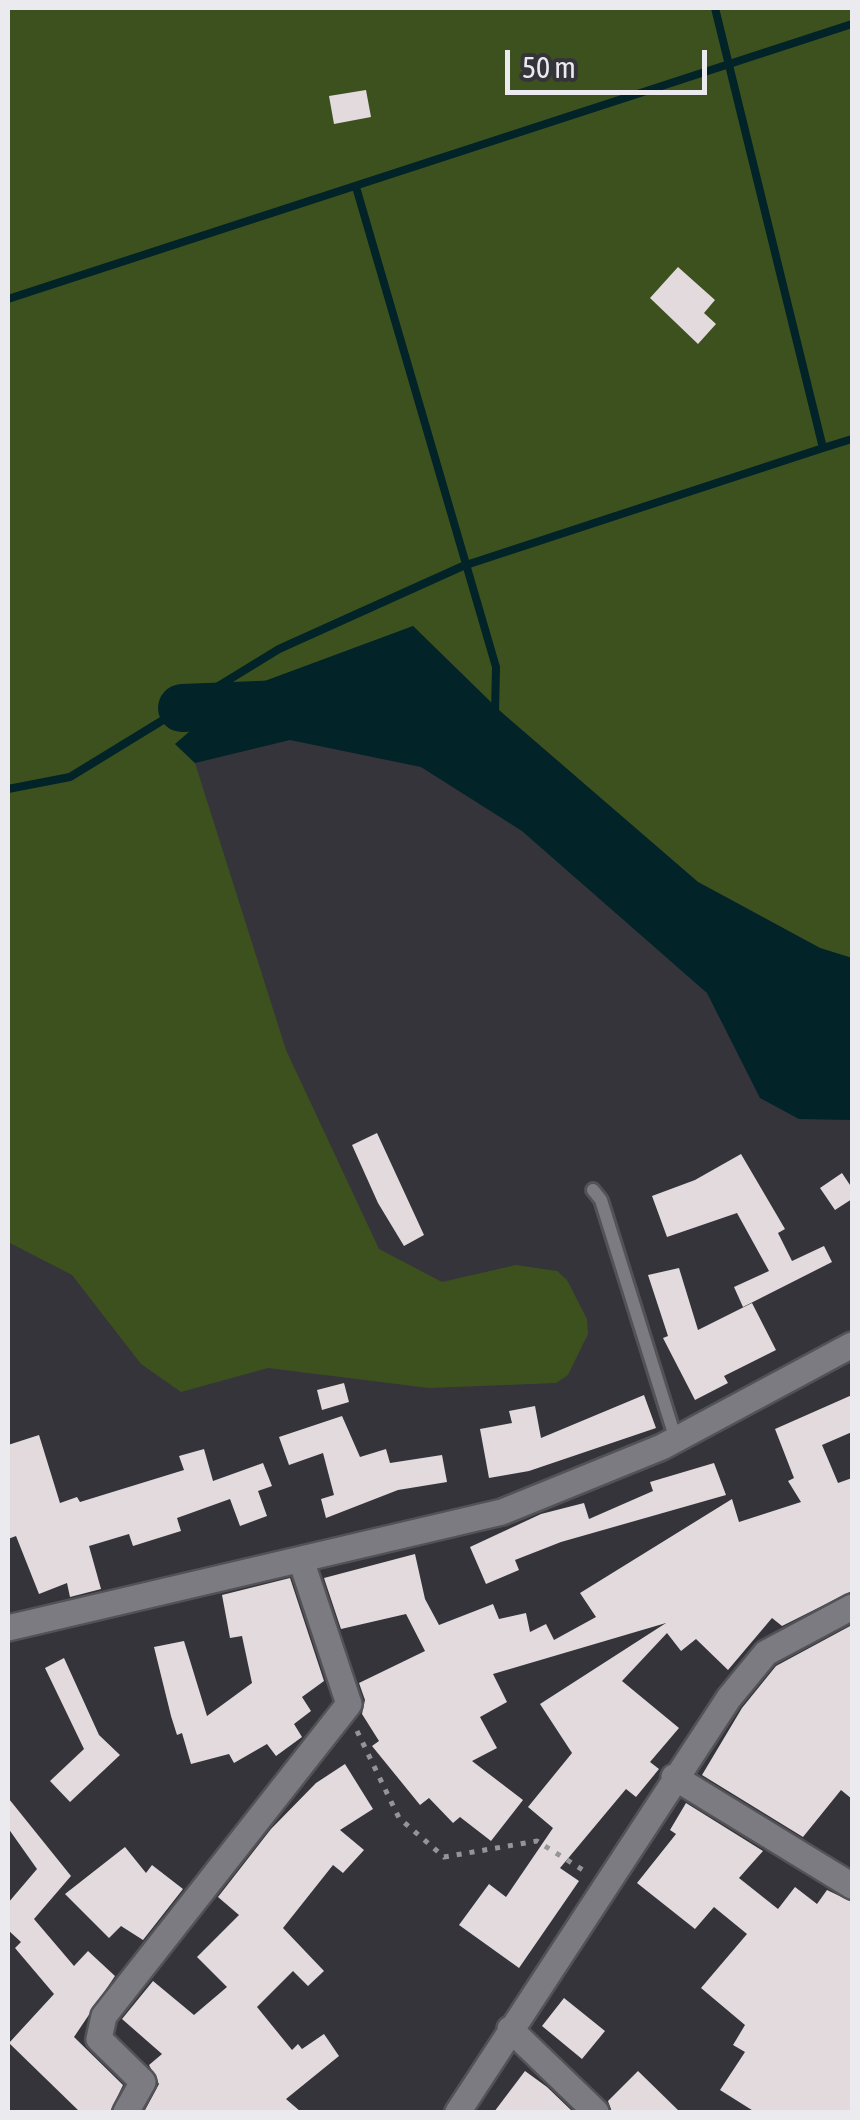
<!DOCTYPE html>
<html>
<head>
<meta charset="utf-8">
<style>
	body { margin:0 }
	#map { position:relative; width:860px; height:2120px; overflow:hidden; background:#34343a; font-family:"Asap Condensed",sans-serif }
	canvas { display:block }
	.frame { position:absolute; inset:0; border:10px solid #ebebef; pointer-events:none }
	.scale { position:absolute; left:505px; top:50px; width:202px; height:45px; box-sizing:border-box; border:5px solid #ebebef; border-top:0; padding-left:12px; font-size:30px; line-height:35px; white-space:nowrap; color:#ebebef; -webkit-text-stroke:8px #34343a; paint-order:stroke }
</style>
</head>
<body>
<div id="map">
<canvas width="860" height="2120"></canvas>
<div class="frame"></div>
<div class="scale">50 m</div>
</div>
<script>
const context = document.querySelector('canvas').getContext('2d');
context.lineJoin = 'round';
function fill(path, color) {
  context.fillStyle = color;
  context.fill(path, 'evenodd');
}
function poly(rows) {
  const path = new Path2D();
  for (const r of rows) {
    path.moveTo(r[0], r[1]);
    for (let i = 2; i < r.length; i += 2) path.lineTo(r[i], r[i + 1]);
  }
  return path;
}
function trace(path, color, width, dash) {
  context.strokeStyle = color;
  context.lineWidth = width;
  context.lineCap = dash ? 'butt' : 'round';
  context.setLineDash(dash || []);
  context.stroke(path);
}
fill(poly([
	[8,8,852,8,852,958,820,948,698,882,500,711,413,626,175,744,195,763,286,1050,379,1249,442,1282,516,1265,557,1271,567,1280,587,1319,588,1334,568,1375,556,1383,429,1388,268,1368,181,1392,141,1364,72,1275,8,1242]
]), '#3d511f');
fill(poly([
	[413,626,500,711,698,882,820,948,852,958,852,1120,799,1119,760,1098,707,993,522,831,421,767,290,740,195,763,175,744,235,692]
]), '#022327');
trace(poly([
	[715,8,823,448,852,439],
	[356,187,496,667,495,713],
	[8,299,852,24],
	[8,789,70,777,279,649,463,566,823,448]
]), '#022327', 8);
trace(poly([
	[182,708,283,704]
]), '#022327', 48);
fill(poly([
	[366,90,371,117,334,124,329,96],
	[678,267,715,300,704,313,716,324,698,344,650,298],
	[377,1133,424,1235,404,1246,378,1203,352,1145],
	[741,1154,785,1229,778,1233,792,1261,824,1246,832,1262,743,1307,734,1287,769,1271,737,1213,667,1237,652,1196,695,1180],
	[842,1173,852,1188,852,1199,835,1210,820,1188],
	[679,1268,698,1330,752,1303,776,1350,724,1376,728,1383,695,1400,663,1338,668,1336,648,1275],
	[344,1383,349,1402,322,1410,317,1390],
	[644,1395,656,1428,529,1471,489,1478,480,1429,512,1423,509,1411,535,1406,541,1438],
	[852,1395,852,1432,822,1445,838,1483,852,1478,852,1591,782,1626,772,1618,728,1670,696,1639,681,1651,667,1633,622,1681,679,1728,650,1762,659,1769,636,1797,626,1789,560,1868,579,1881,519,1968,459,1925,489,1884,506,1897,553,1828,528,1807,572,1753,540,1704,666,1623,493,1674,507,1702,480,1717,497,1748,472,1761,523,1800,491,1841,460,1817,453,1823,429,1798,420,1805,372,1746,379,1741,362,1714,365,1700,359,1683,425,1651,406,1614,341,1629,324,1578,415,1554,425,1599,439,1625,493,1604,499,1619,526,1613,530,1632,546,1624,554,1640,596,1617,580,1593,732,1499,739,1522,801,1502,788,1481,794,1478,775,1429],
	[342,1416,360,1457,386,1449,390,1463,442,1455,447,1482,398,1490,326,1518,321,1499,334,1495,323,1453,289,1465,279,1437],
	[39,1435,60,1503,77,1497,80,1502,184,1470,179,1456,204,1449,213,1481,263,1463,272,1486,258,1491,267,1516,240,1526,230,1499,177,1518,181,1531,133,1546,129,1534,89,1546,101,1589,70,1597,67,1583,39,1594,16,1536,8,1539,8,1445],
	[714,1463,726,1495,561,1542,515,1560,519,1570,486,1584,470,1547,541,1514,584,1503,589,1519,653,1491,650,1482],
	[290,1578,324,1681,302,1697,311,1711,294,1724,302,1737,276,1756,267,1744,234,1763,229,1754,191,1764,182,1733,177,1735,171,1716,154,1647,184,1641,207,1716,252,1683,242,1636,230,1638,222,1595],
	[852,1625,852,1799,841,1790,803,1837,702,1775,742,1708,776,1666],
	[64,1658,99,1735,120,1755,70,1802,50,1781,84,1749,45,1668],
	[345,1764,373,1809,340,1830,364,1850,343,1873,333,1865,283,1928,324,1971,308,1986,293,1971,257,2007,292,2050,298,2044,302,2049,324,2034,339,2056,286,2099,301,2112,144,2112,159,2084,149,2065,162,2054,122,2019,153,1981,194,2015,227,1987,197,1957,239,1915,218,1897,271,1829,316,1783],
	[9,1799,71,1876,34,1919,74,1966,88,1951,115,1976,74,2037,123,2085,110,2112,80,2112,9,2043,54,1994,15,1948,21,1942,8,1930,8,1903,37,1869,8,1828],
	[686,1803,763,1851,739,1878,778,1909,795,1887,817,1904,827,1890,852,1902,852,2112,755,2112,720,2090,745,2052,733,2045,745,2025,701,1988,747,1934,714,1907,695,1929,637,1883,676,1834,670,1830],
	[125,1847,146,1873,152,1865,183,1889,143,1940,121,1926,109,1938,65,1894],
	[564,1998,605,2031,582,2059,542,2026],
	[525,2071,547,2087,573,2112,494,2112],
	[638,2071,680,2112,612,2112,608,2101]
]), '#e2dadd');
const service = poly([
	[593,1190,601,1200,676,1440]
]);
const minor = poly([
	[8,1628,502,1512,662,1447,852,1345],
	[674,1777,852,1886],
	[510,2029,596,2112],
	[126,2112,143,2082,99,2039,104,2016,349,1704,301,1560],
	[458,2112,729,1698,766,1653,852,1607]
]);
trace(service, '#525257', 18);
trace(minor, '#525257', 30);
trace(poly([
	[357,1731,399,1818,444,1857,537,1841,586,1872]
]), '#959599', 5, [5, 8]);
trace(service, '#7b7b81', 12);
trace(minor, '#7b7b81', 25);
</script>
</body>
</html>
